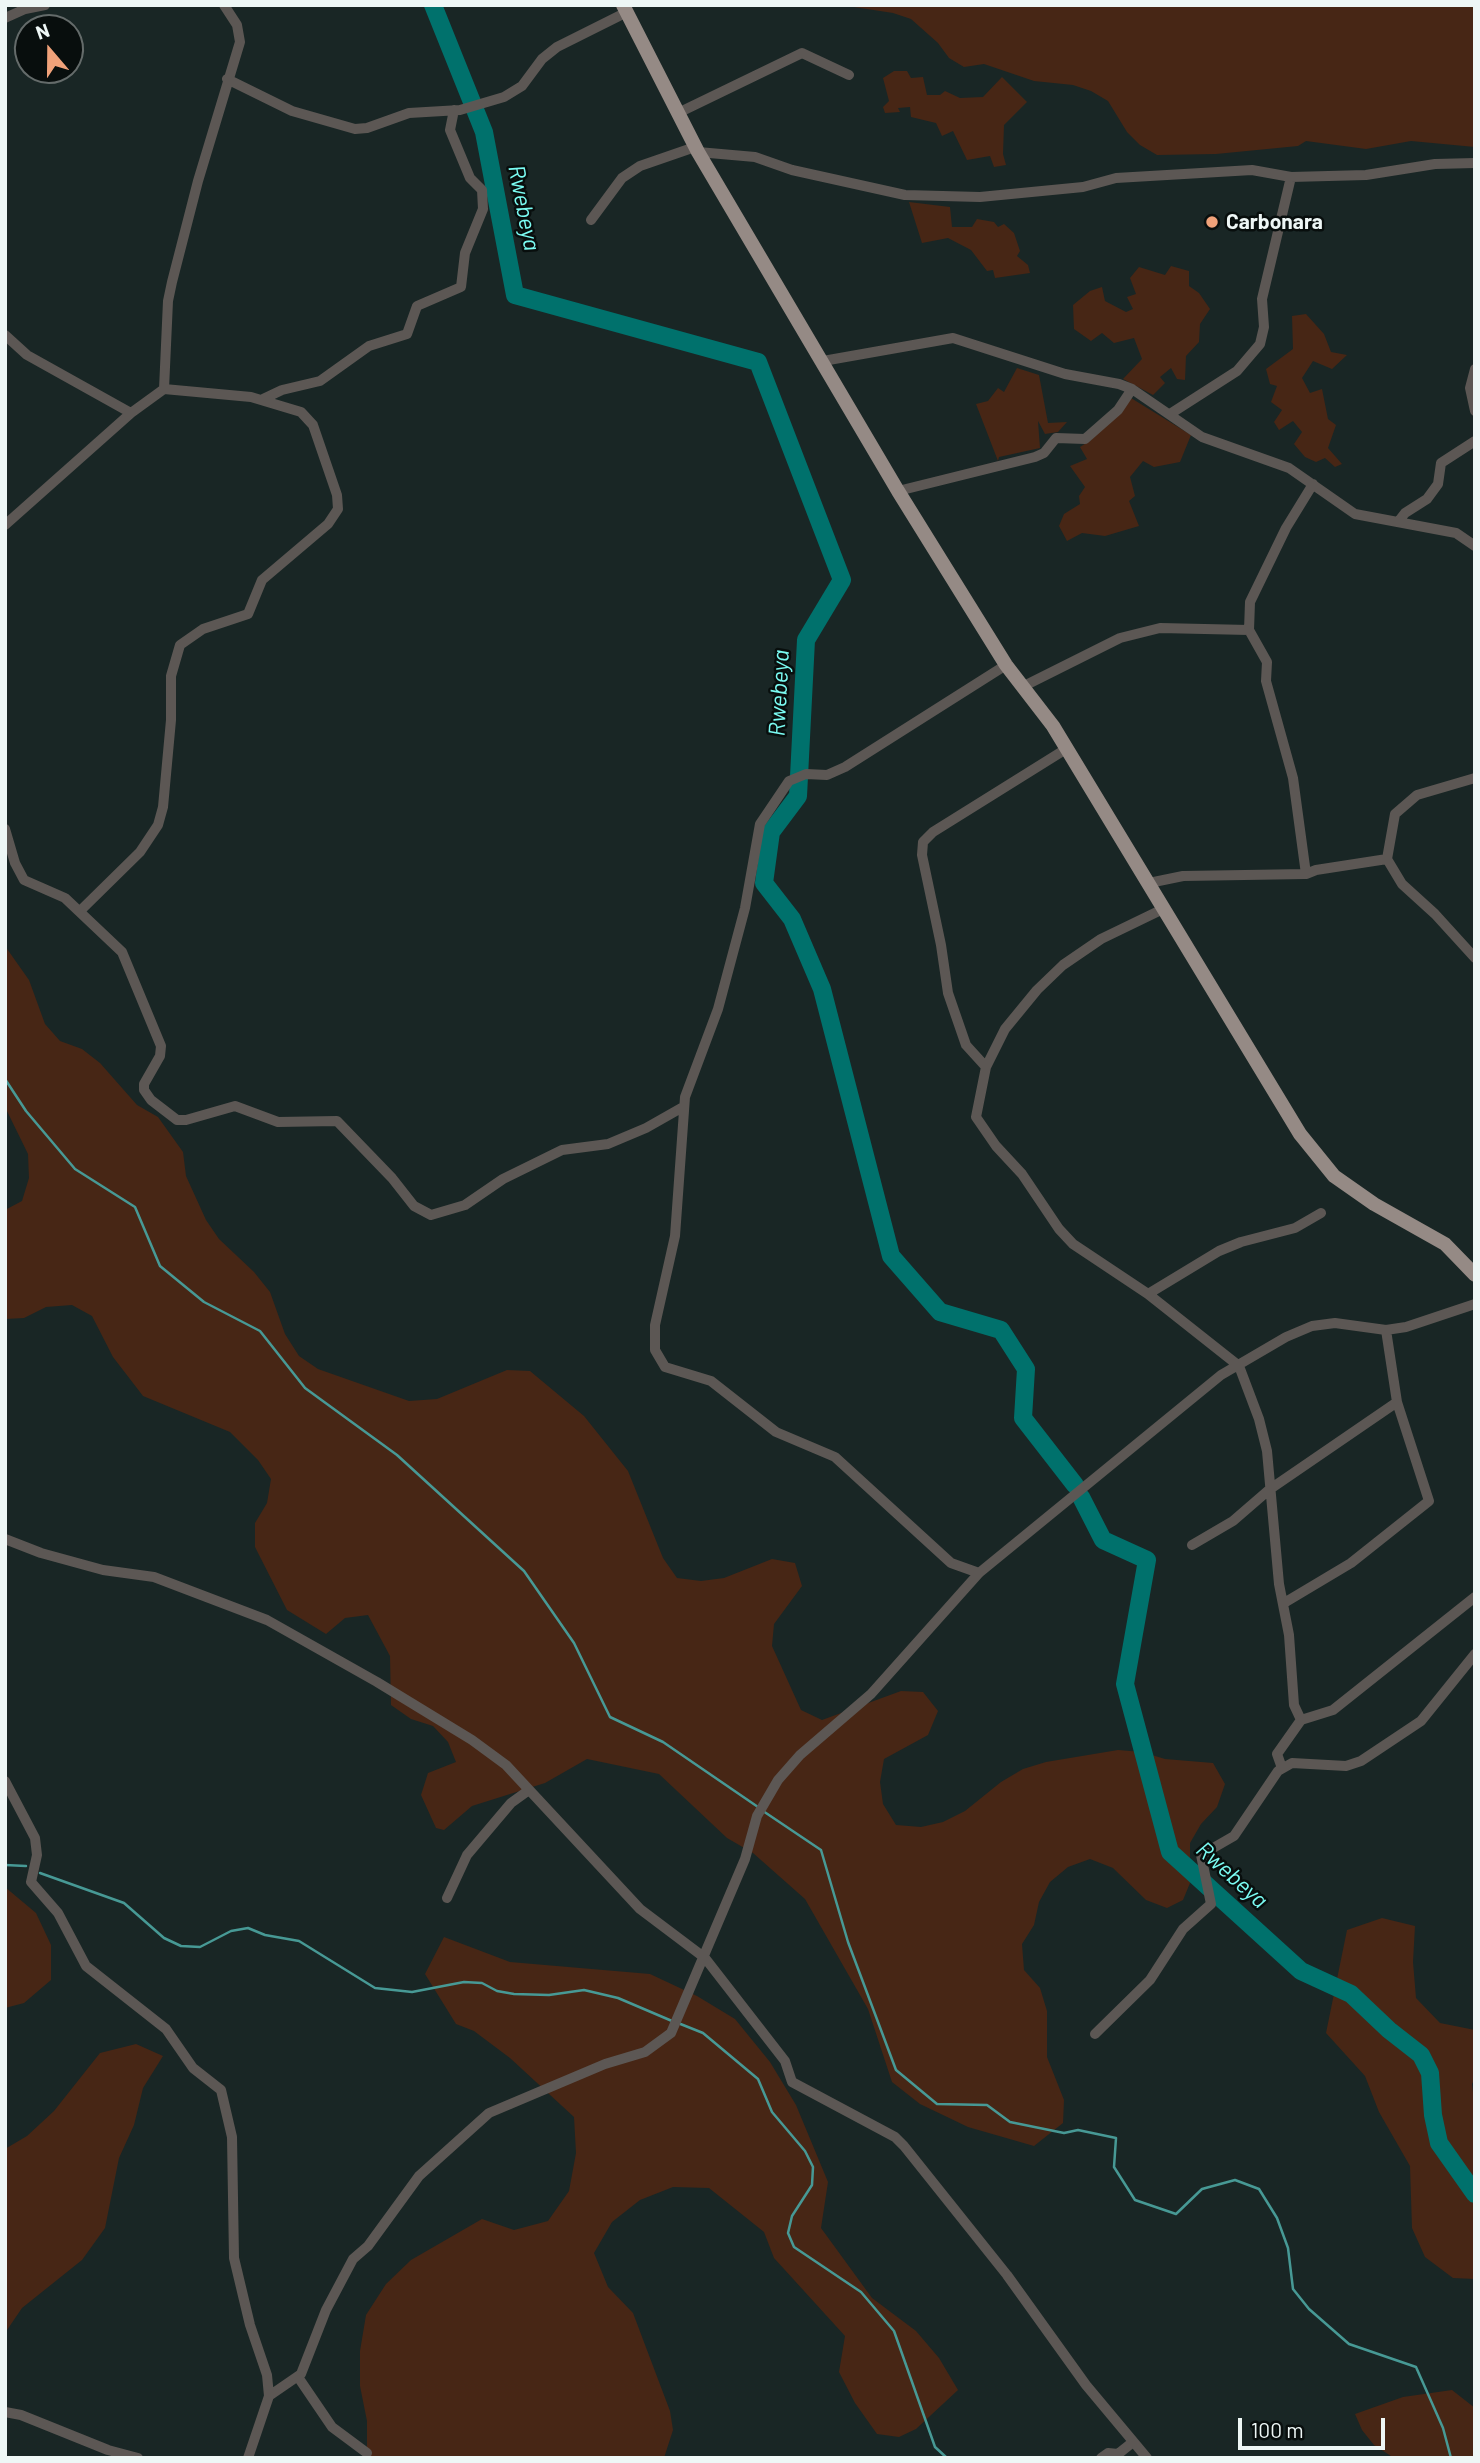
<!DOCTYPE html>
<html>
<head>
<meta charset="utf-8">
<style>
	body { margin:0 }
	#map { position:relative; width:1480px; height:2463px; overflow:hidden; background:#192625; font-family:Barlow,sans-serif }
	canvas { display:block }
	.frame { position:absolute; inset:0; border:7px solid #eef7f6; pointer-events:none }
	.north { position:absolute; left:14px; top:14px; width:70px; height:70px; box-sizing:border-box; background:#080e0d; border:2px solid #646b6a; border-radius:50%; rotate:340deg; font-size:19px; font-weight:700; line-height:28px; text-align:center; color:#eef7f6 }
	.north::after { content:''; display:block; margin:auto; width:24px; height:32px; background:#f0a27a; clip-path:polygon(50% 0,100% 100%,50% 72%,0 100%) }
	.scale { position:absolute; left:1238px; top:2418px; width:147px; height:32px; box-sizing:border-box; border:4px solid #eef7f6; border-top:0; padding-left:9px; font-size:21px; line-height:24px; white-space:nowrap; color:#eef7f6; -webkit-text-stroke:5px #080e0d; paint-order:stroke }
</style>
</head>
<body>
<div id="map">
<canvas width="1480" height="2463"></canvas>
<div class="frame"></div>
<div class="north">N</div>
<div class="scale">100 m</div>
</div>
<script>
const context = document.querySelector('canvas').getContext('2d');
context.lineJoin = 'round';
function fill(path, color) {
  context.fillStyle = color;
  context.fill(path, 'evenodd');
}
function poly(rows) {
  const path = new Path2D();
  for (const r of rows) {
    path.moveTo(r[0], r[1]);
    for (let i = 2; i < r.length; i += 2) path.lineTo(r[i], r[i + 1]);
  }
  return path;
}
function trace(path, color, width, dash) {
  context.strokeStyle = color;
  context.lineWidth = width;
  context.lineCap = dash ? 'butt' : 'round';
  context.setLineDash(dash || []);
  context.stroke(path);
}
function label(font, color, halo, rows, align = 'center') {
  context.font = font + ' Barlow,sans-serif';
  context.lineWidth = 5;
  context.setLineDash([]);
  context.textBaseline = 'middle';
  context.strokeStyle = halo;
  context.fillStyle = color;
  for (const [text, x, y, turn = 0] of rows) {
    context.save();
    context.translate(x, y);
    context.rotate((+turn || 0) * Math.PI / 180);
    context.textAlign = isNaN(turn) ? turn : align;
    if (halo) context.strokeText(text, 0, 0);
    context.fillText(text, 0, 0);
    context.restore();
  }
}
fill(poly([
	[841,5,1475,5,1475,147,1411,141,1366,149,1306,141,1298,146,1216,154,1157,155,1140,145,1127,132,1108,101,1091,91,1073,85,1034,81,984,64,964,67,949,58,938,43,911,19,893,13],
	[894,71,907,71,911,78,923,77,927,95,940,95,945,91,960,98,983,97,1002,77,1027,102,1004,125,1003,154,1006,165,994,167,990,156,967,160,953,131,942,136,936,123,911,117,910,107,898,108,900,112,885,113,883,107,889,101,883,78],
	[909,202,950,207,952,227,972,227,977,219,994,222,998,227,1004,224,1014,233,1020,251,1017,256,1028,265,1030,273,995,278,993,270,987,271,971,250,948,238,922,243],
	[1171,266,1189,271,1189,286,1199,293,1210,309,1200,324,1199,342,1186,356,1185,380,1177,379,1171,368,1160,377,1165,383,1153,395,1123,379,1142,359,1134,338,1114,343,1102,333,1091,341,1074,329,1073,305,1090,291,1102,287,1105,301,1126,312,1133,309,1127,297,1136,294,1130,278,1139,267,1165,275],
	[1306,314,1324,334,1331,352,1347,355,1332,369,1313,361,1302,378,1310,393,1322,389,1328,419,1336,425,1328,448,1342,464,1335,467,1325,458,1316,462,1305,457,1294,444,1302,432,1293,421,1279,430,1274,422,1282,410,1271,402,1277,386,1270,384,1266,369,1293,349,1292,316],
	[1017,368,1039,375,1048,423,1067,422,1058,432,1045,434,1038,421,1040,448,999,457,998,461,976,404,988,401,998,388,1004,392],
	[1131,398,1191,435,1180,462,1154,467,1143,461,1130,477,1135,496,1129,501,1139,526,1105,536,1082,533,1067,541,1059,526,1064,514,1080,504,1079,496,1085,487,1070,466,1087,459,1080,447,1091,440],
	[5,946,29,980,45,1024,60,1041,82,1049,100,1063,137,1105,158,1117,183,1152,186,1176,206,1220,219,1239,254,1272,270,1292,285,1334,299,1356,318,1369,409,1401,437,1399,507,1370,530,1371,584,1416,628,1471,663,1558,677,1578,701,1581,724,1578,772,1559,795,1563,802,1586,774,1624,772,1646,801,1710,822,1720,901,1691,923,1692,938,1711,928,1735,884,1759,880,1782,883,1804,896,1825,921,1827,943,1822,965,1811,1001,1782,1023,1769,1046,1762,1118,1750,1142,1752,1165,1759,1213,1763,1225,1784,1217,1807,1201,1824,1190,1843,1190,1883,1183,1900,1167,1908,1146,1900,1113,1868,1090,1859,1068,1867,1050,1882,1039,1902,1034,1925,1022,1944,1024,1970,1040,1988,1047,2011,1047,2057,1064,2100,1063,2123,1034,2146,968,2127,920,2104,892,2082,868,2009,805,1899,753,1853,727,1838,659,1774,587,1759,545,1783,472,1806,444,1830,436,1828,421,1795,428,1773,456,1762,448,1742,433,1726,411,1719,391,1705,390,1656,368,1615,345,1618,326,1634,287,1610,255,1547,255,1523,267,1503,271,1479,258,1460,230,1432,143,1396,113,1357,92,1316,72,1305,46,1307,24,1318,5,1319,5,1210,22,1201,29,1178,28,1154,5,1107],
	[5,1887,36,1913,51,1945,51,1980,24,2003,5,2008],
	[1382,1918,1415,1926,1413,1962,1416,1998,1440,2023,1475,2030,1475,2078,1472,2084,1475,2108,1475,2279,1453,2278,1425,2257,1412,2228,1410,2166,1379,2112,1365,2076,1326,2033,1347,1930],
	[444,1937,510,1962,650,1974,697,1996,735,2019,770,2062,796,2105,828,2182,821,2228,872,2298,916,2331,939,2358,958,2390,916,2429,899,2437,877,2434,855,2403,839,2372,845,2336,774,2258,764,2232,709,2188,673,2187,640,2200,612,2222,594,2253,608,2287,633,2313,670,2411,673,2430,664,2458,367,2458,367,2421,360,2386,360,2351,366,2315,386,2284,411,2260,482,2219,514,2230,548,2221,569,2191,576,2153,574,2117,510,2058,474,2031,456,2024,425,1974],
	[136,2044,163,2056,143,2088,134,2125,119,2158,105,2228,82,2260,22,2308,5,2333,5,2149,27,2136,54,2111,100,2053],
	[1452,2390,1475,2408,1475,2458,1394,2458,1374,2445,1362,2430,1355,2414,1403,2397]
]), '#472615');
trace(poly([
	[5,1079,26,1111,75,1169,135,1207,160,1266,204,1302,260,1331,305,1388,397,1455,524,1571,574,1643,610,1717,663,1742,758,1807],
	[763,1811,821,1850,848,1942,896,2070,937,2104,987,2105,1010,2122,1064,2133,1078,2130,1116,2138,1114,2167,1135,2200,1176,2214,1202,2189,1235,2180,1259,2189,1277,2218,1288,2248,1293,2289,1309,2309,1349,2344,1416,2367,1443,2428,1451,2458],
	[5,1865,26,1866],
	[40,1873,124,1903,164,1938,181,1946,200,1947,231,1931,248,1928,265,1935,299,1941,375,1988,412,1992,464,1982,482,1983,497,1991,514,1994,549,1995,584,1990,618,1998,672,2021],
	[678,2023,703,2033,758,2079,772,2112,805,2151,813,2167,812,2185,792,2216,788,2233,794,2247,861,2292,894,2331,935,2447,947,2458]
]), '#479995', 2.5);
trace(poly([
	[433,5,484,132,515,295,758,362,842,580,806,640,798,796,771,832,764,883,792,919,822,989,891,1256,940,1312,1001,1330,1026,1369,1023,1418,1075,1485],
	[1081,1497,1103,1540,1147,1560,1125,1684,1170,1852,1301,1971,1351,1994,1389,2030,1421,2055,1430,2073,1433,2115,1439,2143,1475,2194]
]), '#00716c', 18);
trace(poly([
	[5,18,25,9,45,5],
	[227,79,292,111,355,129,367,128,409,113,460,110,504,97,522,86,542,59,557,47,627,12],
	[678,113,802,53,849,75],
	[698,152,755,157,792,170,905,195,980,197,1083,187,1116,178,1252,170,1291,177,1366,175,1435,164,1475,163],
	[591,220,622,178,640,166,695,147],
	[5,335,27,355,131,413],
	[823,361,953,338,1065,374,1119,384,1132,389,1202,437,1289,468,1355,514,1456,533,1475,546],
	[1475,369,1470,388,1475,411],
	[263,399,282,390,320,381,369,346,407,334,417,306,461,287,465,253,483,209,482,190,470,178,450,130,454,110],
	[1170,414,1237,371,1260,344,1264,327,1262,299,1291,177],
	[898,491,1035,457,1044,453,1056,438,1085,439,1118,410,1132,389],
	[1398,522,1405,513,1427,499,1438,484,1441,463,1475,441],
	[5,525,131,413,164,389,168,301,172,282,198,181,240,42,237,25,224,5],
	[1022,687,1120,638,1160,628,1249,630],
	[1066,749,933,832,923,842,922,855,941,945,948,993,966,1045,986,1067,976,1117,996,1146,1022,1174,1059,1229,1073,1244,1148,1294,1239,1366,1259,1419,1267,1451,1279,1584,1289,1635,1294,1705,1301,1720,1277,1754,1282,1768],
	[5,829,15,863,24,880,65,898,122,952,161,1046,160,1056,144,1084,144,1090,151,1100,177,1120,186,1120,235,1106,278,1122,337,1121,392,1178,414,1206,431,1215,465,1205,503,1179,562,1150,608,1144,646,1128,683,1107],
	[1387,859,1402,884,1435,914,1475,958],
	[1306,874,1293,778,1266,681,1267,662,1249,630,1250,602,1286,528,1313,484],
	[1149,883,1183,876,1306,874,1316,870,1387,859,1395,814,1417,795,1475,778],
	[80,911,140,852,158,825,163,807,171,720,171,676,180,645,203,629,248,614,262,580,328,524,338,509,337,495,313,425,301,412,251,397,164,389],
	[986,1067,1005,1029,1037,990,1063,965,1101,939,1163,909],
	[1148,1294,1219,1251,1241,1242,1295,1228,1321,1213],
	[5,1539,41,1553,103,1570,154,1577,267,1620,377,1682,472,1740,506,1765,640,1909,705,1958,785,2061,792,2082,895,2137,904,2146,1007,2275,1086,2385,1147,2458],
	[1192,1545,1233,1521,1270,1489,1397,1402],
	[979,1573,951,1563,835,1457,776,1432,711,1381,665,1367,655,1350,655,1325,675,1236,685,1097,718,1009,745,908,760,824,789,781,806,774,827,775,845,767,1006,665],
	[1284,1603,1351,1563,1429,1501,1397,1402,1386,1330],
	[1301,1720,1333,1710,1475,1597],
	[5,1781,35,1838,37,1855,31,1882,58,1913,86,1966,166,2029,193,2068,221,2090,232,2137,234,2258,250,2325,267,2375,269,2396],
	[447,1898,467,1855,511,1803,529,1790],
	[1095,2034,1150,1980,1183,1929,1211,1904,1201,1855,1234,1836,1278,1771,1292,1763,1346,1766,1361,1761,1421,1721,1475,1654],
	[298,2377,332,2427,367,2453],
	[5,2412,21,2415,108,2450,138,2458],
	[248,2458,269,2396,301,2374,326,2310,353,2259,368,2246,419,2176,489,2113,605,2064,645,2052,671,2033,745,1859,757,1816,778,1780,800,1755,871,1694,979,1573,1221,1375,1286,1337,1312,1326,1335,1323,1386,1330,1406,1327,1475,1304],
	[1101,2458,1108,2453,1118,2454,1133,2442]
]), '#5c5754', 10);
trace(poly([
	[623,5,698,152,898,491,1006,665,1053,726,1300,1134,1334,1176,1374,1204,1445,1244,1475,1275]
]), '#958a85', 14);
for (const [x, y, r, color] of [
	[1212,222,7,"#f0a27a"]
]) {
  const dot = new Path2D();
  dot.arc(x, y, r, 0, 2 * Math.PI);
  context.fillStyle = color;
  context.fill(dot);
  trace(dot, '#080e0d', 2.5);
}
label('bold 21px', '#eef7f6', '#080e0d', [
	["Carbonara",1226,222]
], 'left');
label('italic 23px', '#7bfcf3', '#080e0d', [
	["Rwebeya",524,208,79],
	["Rwebeya",779,693,-87],
	["Rwebeya",1232,1875,42]
]);
</script>
</body>
</html>
